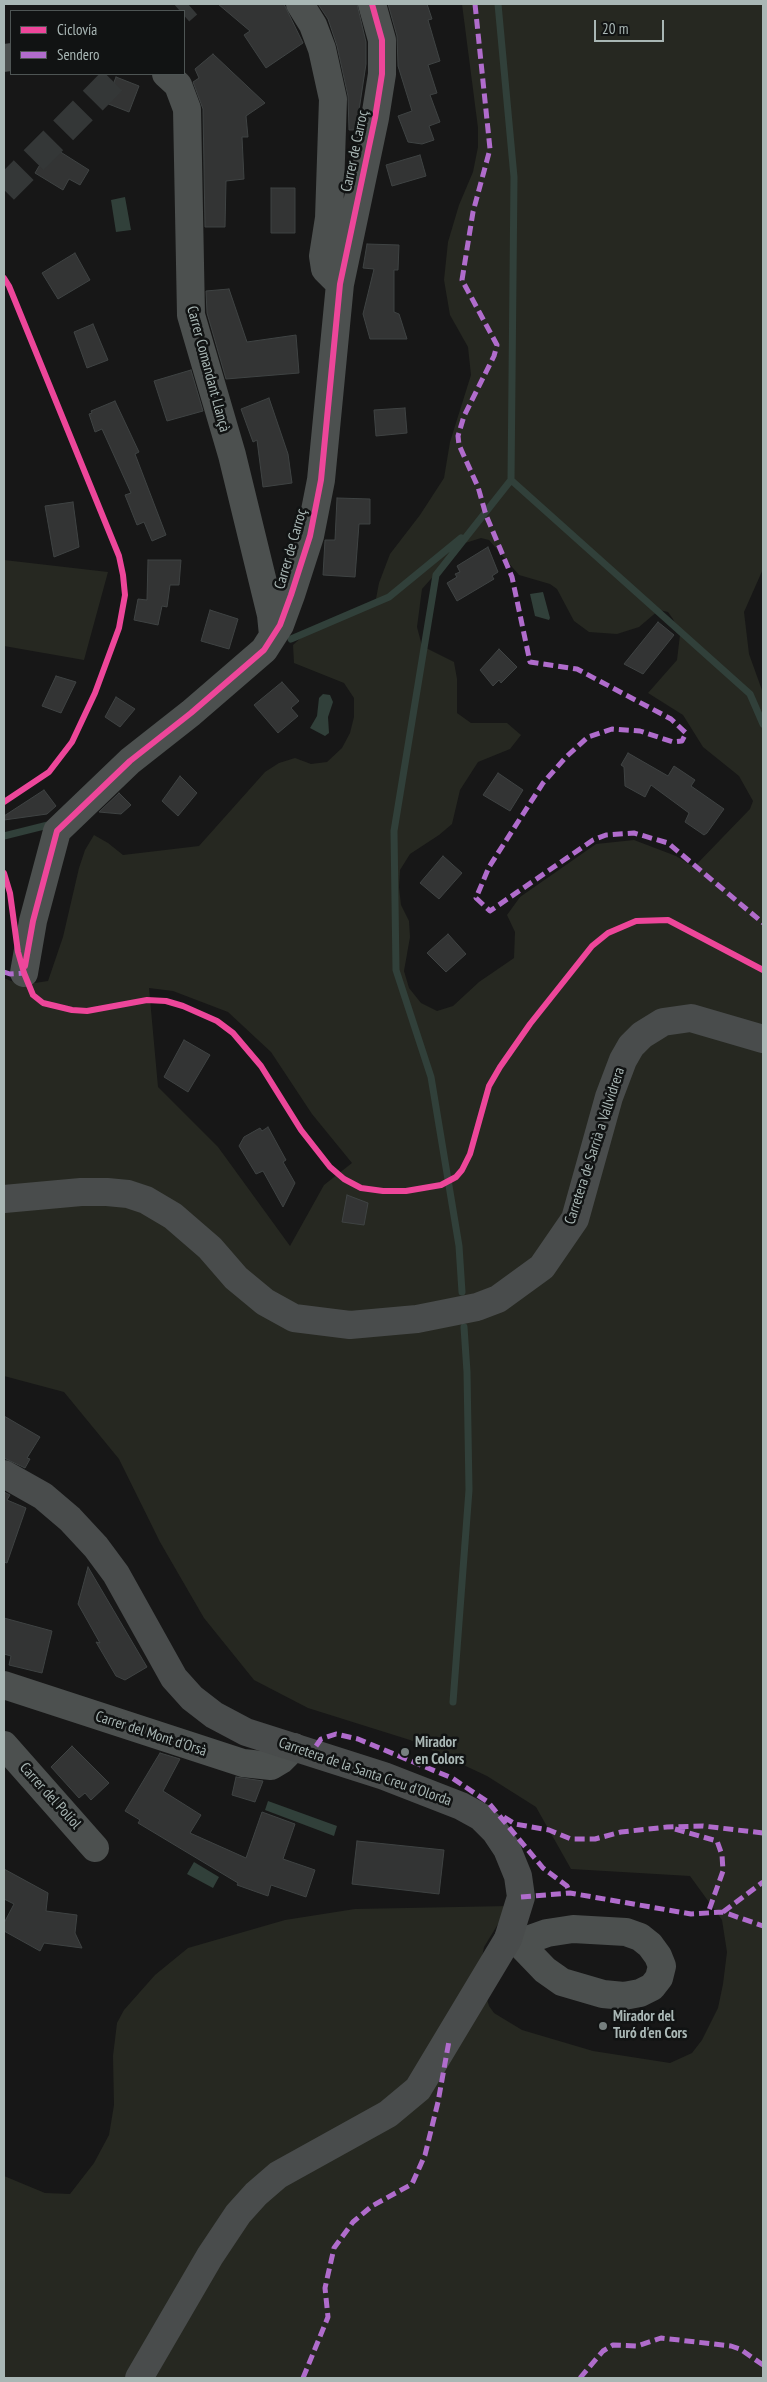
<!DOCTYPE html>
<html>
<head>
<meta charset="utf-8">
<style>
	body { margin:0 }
	#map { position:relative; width:767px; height:2382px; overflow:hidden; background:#171717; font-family:"PT Sans Narrow",sans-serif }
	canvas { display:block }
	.frame { position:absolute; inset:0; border:5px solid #a9b7b5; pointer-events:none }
	.legend { position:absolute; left:10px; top:10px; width:175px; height:65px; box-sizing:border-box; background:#111313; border:1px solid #4e5554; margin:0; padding:6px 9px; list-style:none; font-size:15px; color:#a9b7b5 }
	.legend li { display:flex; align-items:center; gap:10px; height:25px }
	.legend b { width:25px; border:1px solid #4e5554 }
	.scale { position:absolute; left:594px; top:20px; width:70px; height:22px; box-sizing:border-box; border:2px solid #a9b7b5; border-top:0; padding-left:6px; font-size:15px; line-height:18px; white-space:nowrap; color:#a9b7b5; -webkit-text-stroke:4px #111313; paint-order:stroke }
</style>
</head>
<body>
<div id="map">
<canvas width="767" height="2382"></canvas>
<div class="frame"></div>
<ul class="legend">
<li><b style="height:6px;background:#ed469a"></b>Ciclovía</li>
<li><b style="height:6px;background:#b06ccc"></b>Sendero</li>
</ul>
<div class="scale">20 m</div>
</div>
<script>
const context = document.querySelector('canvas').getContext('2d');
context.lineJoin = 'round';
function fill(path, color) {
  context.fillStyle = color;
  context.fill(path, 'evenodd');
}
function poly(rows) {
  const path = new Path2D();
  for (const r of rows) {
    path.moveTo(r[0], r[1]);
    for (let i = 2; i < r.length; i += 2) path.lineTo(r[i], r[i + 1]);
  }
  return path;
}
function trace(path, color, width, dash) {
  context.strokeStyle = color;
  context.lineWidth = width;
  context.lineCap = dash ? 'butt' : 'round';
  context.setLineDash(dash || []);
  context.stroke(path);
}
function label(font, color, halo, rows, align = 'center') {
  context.font = font + ' "PT Sans Narrow",sans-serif';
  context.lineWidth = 5;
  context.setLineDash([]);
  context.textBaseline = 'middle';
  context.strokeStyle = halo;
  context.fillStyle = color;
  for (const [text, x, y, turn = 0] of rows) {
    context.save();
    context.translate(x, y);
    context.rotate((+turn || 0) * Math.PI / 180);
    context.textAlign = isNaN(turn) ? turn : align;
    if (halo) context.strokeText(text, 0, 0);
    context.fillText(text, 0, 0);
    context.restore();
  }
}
fill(poly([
	[462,4,763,4,763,569,744,612,749,654,763,693,763,2378,4,2378,4,2176,45,2193,70,2194,94,2163,109,2135,114,2105,113,2056,117,2023,124,2010,155,1975,188,1948,285,1920,355,1909,509,1906,484,1947,479,1972,489,2006,494,2013,522,2030,593,2051,670,2063,692,2053,702,2040,718,2008,723,1984,727,1952,722,1920,690,1876,571,1869,536,1807,487,1776,410,1740,308,1708,254,1680,204,1618,160,1542,119,1459,64,1392,4,1376,4,978,21,985,48,981,63,937,79,868,85,850,94,835,108,843,123,855,199,846,265,772,279,763,295,758,311,764,327,762,342,748,350,733,354,717,354,698,344,683,294,663,293,645,307,632,324,623,357,613,375,604,379,583,390,554,420,515,444,478,450,442,471,375,468,347,450,315,444,280,448,242,459,205,473,172,478,147,478,128],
	[481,538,489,540,519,575,550,584,557,589,574,621,589,632,617,634,639,627,659,610,668,612,673,619,680,635,677,660,648,693,683,715,703,747,739,776,753,801,750,809,694,867,676,856,634,840,596,844,520,897,507,915,515,932,514,958,479,982,453,1006,437,1011,421,1003,409,988,404,971,410,937,409,921,401,905,399,887,400,870,410,854,439,835,452,824,460,790,478,762,510,749,521,735,507,723,471,723,457,713,457,679,454,662,422,646,417,627,422,589,462,544],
	[149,988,173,991,228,1012,271,1052,312,1114,352,1163,324,1185,290,1246,218,1147,158,1087],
	[4,560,108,572,84,660,4,646]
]), '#262821');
fill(poly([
	[125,197,131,230,116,232,111,200],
	[543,592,550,618,549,620,535,616,530,594],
	[323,694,330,695,333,702,328,717,329,733,325,736,310,728,317,716,319,698],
	[268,1801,337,1826,334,1836,265,1810],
	[194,1862,219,1877,213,1888,187,1874]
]), '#31403a');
trace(poly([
	[511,480,750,694,763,724],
	[291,639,389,597,461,538],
	[4,836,52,824],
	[462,1292,459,1246,431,1077,396,970,394,831,436,575,511,480,514,177,498,4],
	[453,1702,469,1490,467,1372,464,1327]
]), '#31403a', 7);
const building = poly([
	[218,4,284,4,303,43,266,68,244,35,250,31,218,4],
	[318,4,357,4,366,42,366,64,356,130,349,130,348,96,337,46,328,19,318,4],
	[388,4,427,4,432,19,428,20,440,61,428,65,437,93,430,95,440,122,429,126,434,140,422,144,408,142,398,116,412,111,398,66,397,36,388,4],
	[213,54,265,103,246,116,248,137,242,137,244,179,226,181,225,227,205,227,203,109,193,82,199,78,195,69,213,54],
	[116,77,139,86,129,112,106,103,116,77],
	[51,146,89,170,80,185,69,179,63,190,35,173,51,146],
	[420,155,426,176,392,186,386,165,420,155],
	[271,188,295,188,295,233,271,233,271,188],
	[367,244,399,245,398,270,394,270,394,312,399,314,407,339,370,339,363,314,374,269,363,268,367,244],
	[75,253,90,280,58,299,42,273,75,253],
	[229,289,247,342,296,335,299,373,226,379,207,313,206,291,229,289],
	[93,324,108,360,87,368,74,332,93,324],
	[191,370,203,411,167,421,154,381,191,370],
	[269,398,288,454,292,483,263,487,257,440,253,442,241,409,269,398],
	[115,401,139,452,135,454,166,535,152,541,144,522,137,525,125,495,131,493,102,429,95,432,89,414,92,413,91,411,115,401],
	[405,408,407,433,376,436,374,410,405,408],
	[337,498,370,499,370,524,359,524,355,577,323,575,325,540,335,540,337,498],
	[73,502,79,547,54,557,45,506,73,502],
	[488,547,498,572,492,576,494,579,457,601,447,583,457,577,455,574,460,572,457,566,488,547],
	[148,560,181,560,179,585,170,585,167,607,162,606,158,625,134,620,138,599,147,600,148,560],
	[210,610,238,619,229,649,201,641,210,610],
	[658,622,674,635,643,674,624,664,658,622],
	[499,649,517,667,501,683,499,680,493,686,480,670,499,649],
	[56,676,76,682,61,713,42,706,56,676],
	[282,682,299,701,291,708,298,716,278,733,254,705,282,682],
	[116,697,135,709,120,727,105,717,116,697],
	[628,753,668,776,674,766,695,780,691,786,724,809,707,833,704,835,685,822,689,813,651,785,645,797,625,786,624,767,621,765,628,753],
	[498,773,523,790,510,811,483,795,498,773],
	[180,776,197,793,178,816,162,801,180,776],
	[44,790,56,806,47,814,4,820,4,816,44,790],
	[119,793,131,805,121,814,99,812,119,793],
	[443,856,462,873,439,899,420,883,443,856],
	[448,934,466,954,446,972,427,953,448,934],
	[184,1040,210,1055,188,1092,164,1077,184,1040],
	[268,1127,286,1160,283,1162,295,1183,283,1207,263,1171,256,1174,239,1146,244,1137,260,1128,262,1131,268,1127],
	[347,1195,368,1203,364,1225,342,1222,347,1195],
	[4,1416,40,1437,27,1458,30,1459,25,1468,4,1458,4,1416],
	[4,1492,10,1495,7,1500,26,1508,7,1563,4,1562,4,1492],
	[88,1567,147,1667,125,1680,116,1676,96,1642,100,1643,78,1604,88,1567],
	[4,1618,52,1631,42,1673,9,1665,11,1656,4,1654,4,1618],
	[72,1746,109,1783,91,1800,85,1793,79,1798,51,1767,72,1746],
	[160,1753,180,1759,163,1791,201,1815,190,1833,246,1858,262,1812,295,1824,283,1859,315,1870,306,1897,271,1885,268,1896,237,1885,238,1883,138,1823,140,1820,125,1811,160,1753],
	[236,1777,263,1781,255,1802,232,1795,236,1777],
	[357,1841,444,1850,439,1894,352,1884,357,1841],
	[4,1869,48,1893,46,1911,77,1915,75,1933,82,1948,44,1943,40,1951,4,1931,4,1923,14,1904,4,1899,4,1869]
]);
fill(building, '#333434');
trace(building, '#3f4343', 1);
trace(poly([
	[180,11,188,4],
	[4,190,119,74]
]), '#343737', 28, [28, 14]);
trace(poly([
	[300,4,313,25,322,49,333,99,329,218,323,256,325,269,340,284],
	[4,58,11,57],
	[166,74,178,85,187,109,191,315,232,455,271,615,273,635],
	[24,973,33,921,57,831,130,761,191,713,264,650,280,625,291,595,310,536,321,480,340,284,375,118,382,74,382,40,372,4],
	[4,1685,243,1763,271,1766,281,1760,294,1747],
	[4,1745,95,1848],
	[508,1939,519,1943,545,1970,562,1982,603,1994,624,1996,640,1993,652,1987,659,1978,662,1966,658,1956,650,1945,640,1937,626,1932,573,1929,547,1933,519,1943]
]), '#4c504f', 28);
trace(poly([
	[4,1199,81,1192,107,1192,128,1194,146,1200,173,1216,210,1248,236,1278,265,1302,294,1318,350,1325,417,1319,477,1307,498,1299,542,1267,575,1219,609,1097,623,1060,631,1046,642,1035,663,1022,691,1018,763,1039],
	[4,1474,43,1496,70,1519,96,1547,116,1574,174,1678,192,1698,214,1715,246,1732,384,1776,461,1806,481,1817,495,1831,507,1849,518,1876,521,1897,508,1939,418,2089,388,2114,278,2175,256,2194,238,2214,210,2256,139,2378]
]), '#494c4c', 28);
trace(poly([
	[475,4,490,149,473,212,462,280,497,345,494,356,464,416,458,436,459,445,478,487,486,515,512,577,530,662,577,669,671,719,686,733,682,741,673,742,640,731,612,729,588,737,566,757,543,783,489,867,476,898,490,911,593,840,606,835,634,833,668,843,763,923],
	[4,972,10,974,24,973],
	[316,1746,321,1739,336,1734,358,1739,452,1778,488,1802,543,1868,567,1886,570,1893],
	[504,1817,515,1824,549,1830,571,1839,595,1839,621,1832,667,1827,703,1826,763,1833],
	[675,1829,717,1841,722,1855,723,1871,708,1913],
	[521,1897,570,1893,691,1914,723,1912,763,1926],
	[723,1912,763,1882],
	[303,2378,328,2317,325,2288,334,2248,353,2222,372,2206,412,2184,425,2155,438,2102,449,2041],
	[580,2378,603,2351,613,2345,637,2346,661,2338,731,2346,740,2349,763,2365]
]), '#b06ccc', 5, [10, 5]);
trace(poly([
	[4,278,9,286,119,556,123,575,125,595,119,628,95,693,72,742,49,772,4,802],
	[4,873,10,893,18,952,24,973,33,995,43,1003,72,1010,87,1011,147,1000,166,1001,183,1006,217,1021,233,1033,261,1066,301,1130,330,1167,344,1179,361,1188,383,1191,406,1191,441,1185,456,1177,462,1170,470,1154,489,1086,500,1067,530,1024,592,946,608,933,636,921,668,920,763,970],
	[25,966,33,921,57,831,130,761,191,713,264,650,280,625,291,595,310,536,321,480,340,284,375,118,382,74,382,40,372,4]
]), '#ed469a', 6);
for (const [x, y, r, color] of [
	[405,1752,5,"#767f7e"],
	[603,2026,5,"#767f7e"]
]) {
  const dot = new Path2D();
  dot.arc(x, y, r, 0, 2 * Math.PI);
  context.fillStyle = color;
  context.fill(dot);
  trace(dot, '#111313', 2);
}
label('15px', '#a9b7b5', '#111313', [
	["Carrer de Carroç",355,151,-78],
	["Carrer Comandant Llançà",208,369,75],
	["Carrer de Carroç",291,549,-74],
	["Carretera de Sarrià a Vallvidrera",595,1146,-72],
	["Carrer del Mont d'Orsà",151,1734,18],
	["Carretera de la Santa Creu d'Olorda",365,1772,19],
	["Carrer del Poliol",50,1796,48]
]);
label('bold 15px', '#a9b7b5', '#111313', [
	["Mirador",415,1743],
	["en Colors",415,1760],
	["Mirador del",613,2017],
	["Turó d'en Cors",613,2034]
], 'left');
</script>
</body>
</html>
